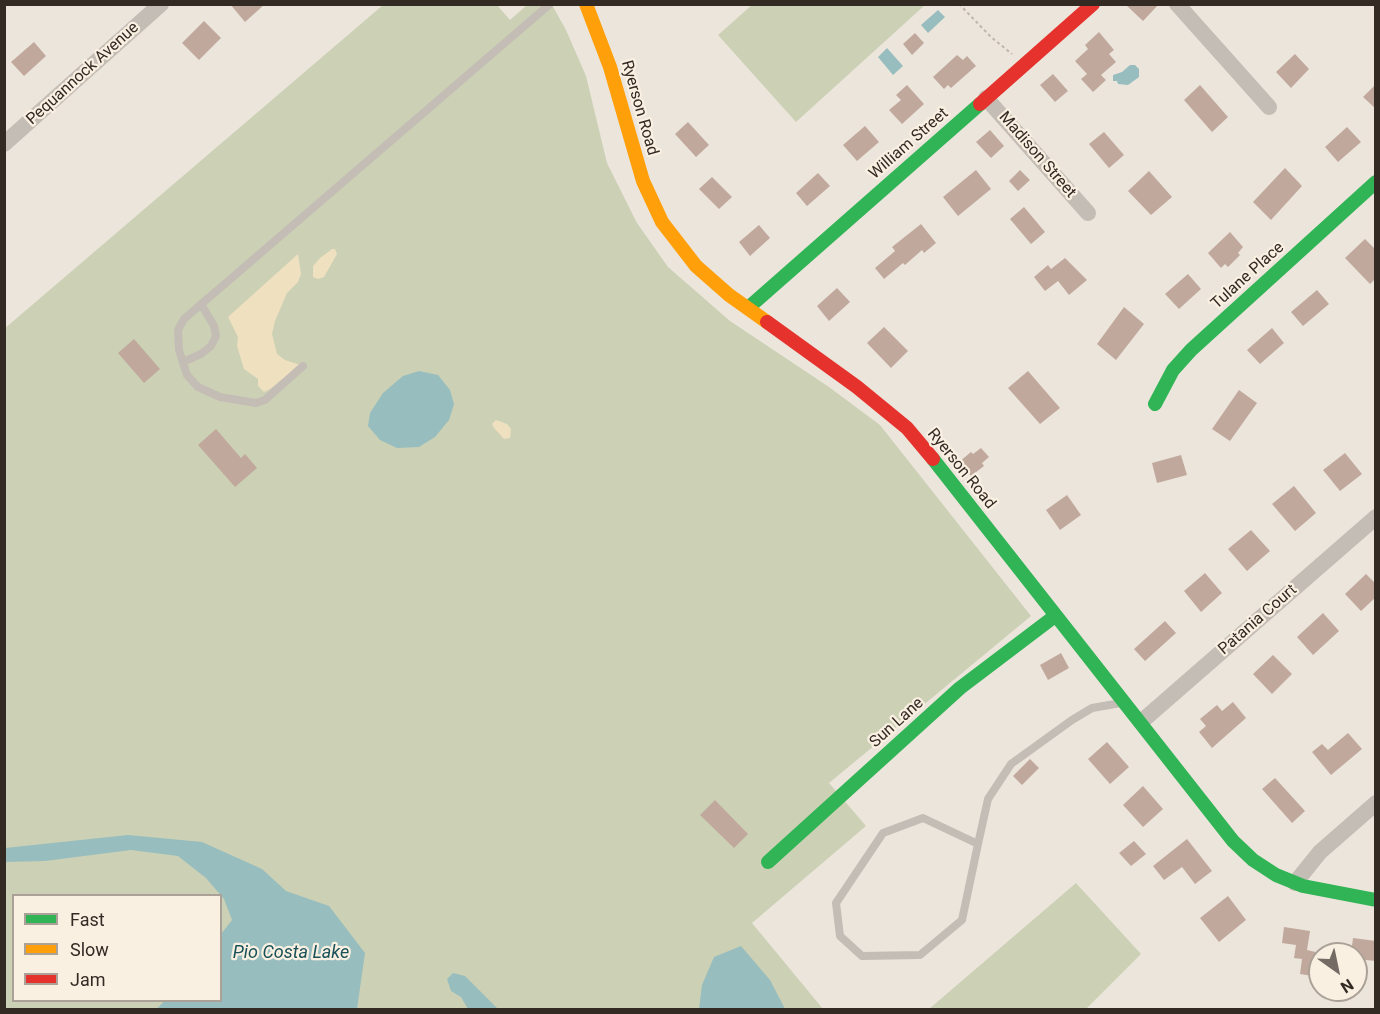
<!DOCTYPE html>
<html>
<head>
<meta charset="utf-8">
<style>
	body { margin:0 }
	#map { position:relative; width:1380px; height:1014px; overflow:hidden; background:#ece5dc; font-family:Roboto,sans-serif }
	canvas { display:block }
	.frame { position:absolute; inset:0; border:6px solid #342a24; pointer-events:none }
	.legend { position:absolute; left:12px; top:894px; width:210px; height:108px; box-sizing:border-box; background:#faf0e2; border:2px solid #aba196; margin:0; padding:8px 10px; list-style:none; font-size:18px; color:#342a24 }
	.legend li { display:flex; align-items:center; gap:12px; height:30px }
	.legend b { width:30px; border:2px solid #aba196 }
	.north { position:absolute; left:1308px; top:942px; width:60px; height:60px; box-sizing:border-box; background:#faf0e2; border:2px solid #aba196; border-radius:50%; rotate:147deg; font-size:16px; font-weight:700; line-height:24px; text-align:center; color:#342a24 }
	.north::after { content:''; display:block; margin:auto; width:21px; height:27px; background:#746b64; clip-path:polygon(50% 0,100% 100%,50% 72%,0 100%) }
</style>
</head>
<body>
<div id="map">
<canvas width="1380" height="1014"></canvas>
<div class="frame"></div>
<ul class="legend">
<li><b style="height:8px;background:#30b455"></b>Fast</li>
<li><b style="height:8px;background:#ff9f0a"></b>Slow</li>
<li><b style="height:8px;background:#e5322d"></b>Jam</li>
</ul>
<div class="north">N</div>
</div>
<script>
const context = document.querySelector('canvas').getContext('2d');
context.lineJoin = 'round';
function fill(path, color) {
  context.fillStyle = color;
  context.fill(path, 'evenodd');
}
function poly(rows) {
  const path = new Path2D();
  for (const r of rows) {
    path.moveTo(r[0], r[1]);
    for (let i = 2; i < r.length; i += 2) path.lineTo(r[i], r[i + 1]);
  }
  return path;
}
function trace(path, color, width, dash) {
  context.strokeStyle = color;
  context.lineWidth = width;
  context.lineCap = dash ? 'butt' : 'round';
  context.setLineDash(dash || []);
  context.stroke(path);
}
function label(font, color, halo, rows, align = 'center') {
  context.font = font + ' Roboto,sans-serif';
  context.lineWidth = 4.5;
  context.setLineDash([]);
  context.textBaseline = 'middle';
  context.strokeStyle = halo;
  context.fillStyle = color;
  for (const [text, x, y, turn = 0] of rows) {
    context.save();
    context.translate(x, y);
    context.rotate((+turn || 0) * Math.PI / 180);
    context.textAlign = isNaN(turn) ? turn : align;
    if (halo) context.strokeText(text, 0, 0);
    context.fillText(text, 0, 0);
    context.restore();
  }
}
fill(poly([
	[753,4,925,4,925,5,796,122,718,35],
	[383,5,497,5,510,20,527,5,552,5,566,30,586,76,607,163,637,223,668,267,730,321,829,387,880,425,1031,616,829,783,866,826,752,923,823,1009,5,1009,4,329],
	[14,896,220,896,220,1000,14,1000],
	[1076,883,1141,954,1086,1009,929,1009]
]), '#ccd1b5');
fill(poly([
	[332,249,335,249,337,254,324,277,318,279,313,277,313,266,320,258],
	[298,254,301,274,298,282,287,293,275,321,272,334,277,354,285,360,300,365,270,389,264,392,258,386,258,379,244,369,237,346,238,337,228,317],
	[496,420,507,424,511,429,510,438,504,439,494,428,492,424]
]), '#efe0c0');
fill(poly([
	[938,10,945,17,928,33,921,25],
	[887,48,903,66,893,75,878,57],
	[1130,65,1135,65,1139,69,1139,77,1128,85,1118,84,1117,81,1113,81,1113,75,1122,72],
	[419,371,438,375,450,390,454,404,449,420,435,437,419,447,397,448,380,440,368,426,370,413,383,393,403,376],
	[128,835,202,842,262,869,286,891,329,906,365,953,357,1009,157,1009,164,1001,220,1000,221,934,232,920,224,899,206,878,178,856,131,850,45,861,5,862,5,848],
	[741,946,770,980,785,1009,699,1009,702,985,714,957],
	[453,973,465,976,498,1009,468,1009,461,997,451,991,447,979]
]), '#97bdbe');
fill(poly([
	[230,4,265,4,245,22],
	[1125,4,1159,4,1143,21],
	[204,21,221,38,199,60,182,43],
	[1099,32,1114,50,1109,54,1116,62,1101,75,1106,80,1093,92,1081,79,1087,74,1075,61,1088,49,1085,45],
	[915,33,924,43,912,55,903,44],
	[34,42,46,56,24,76,11,62],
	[1295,54,1309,69,1291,88,1276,72],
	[957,55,963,60,967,56,976,66,951,88,948,85,944,89,933,77],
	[1053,74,1068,91,1055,102,1040,85],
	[1376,84,1376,109,1363,97],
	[907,85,924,104,902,124,889,110,901,100,896,95],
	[1200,85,1228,117,1212,132,1184,100],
	[688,122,709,145,696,157,675,134],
	[865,126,879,142,857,161,843,145],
	[1347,127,1361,142,1338,162,1325,147],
	[990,130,1004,146,991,158,976,142],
	[1104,132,1124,155,1109,168,1089,144],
	[1285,168,1302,186,1271,220,1253,202],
	[976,170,991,189,958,216,943,197],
	[1020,170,1030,180,1018,191,1009,181],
	[1149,171,1172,197,1151,215,1128,191],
	[818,173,830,186,807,206,796,193],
	[712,177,732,197,719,209,699,189],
	[1024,207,1045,232,1031,244,1010,219],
	[921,224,936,243,924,253,922,250,905,265,903,263,884,279,875,268,895,251,892,247],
	[759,225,770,238,750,256,739,242],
	[1230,232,1243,247,1238,253,1240,255,1228,267,1225,264,1221,268,1208,253],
	[1365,239,1376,250,1376,278,1370,284,1345,258],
	[1065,258,1087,280,1069,295,1058,281,1045,291,1034,277,1048,265,1051,269],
	[1188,274,1201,289,1179,309,1165,294],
	[837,288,850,302,829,321,817,306],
	[1317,290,1329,304,1303,326,1291,312],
	[1124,307,1144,324,1116,360,1097,344],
	[884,327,908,351,891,368,867,343],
	[1272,328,1284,343,1260,364,1247,350],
	[134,339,160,369,144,383,118,353],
	[1028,371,1060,408,1040,424,1008,388],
	[1239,390,1257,403,1230,441,1212,429],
	[216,429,241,458,245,454,257,468,235,487,198,445],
	[981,448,989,457,982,463,984,466,971,476,959,462,971,452,973,454],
	[1345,453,1362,474,1340,491,1323,470],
	[1181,455,1187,475,1157,483,1152,463],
	[1294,486,1316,513,1295,531,1272,504],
	[1067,495,1081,515,1060,530,1046,510],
	[1251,530,1270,551,1247,571,1228,549],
	[1205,573,1222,593,1201,612,1184,591],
	[1366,574,1376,584,1376,597,1361,611,1345,594],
	[1323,613,1339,631,1313,655,1297,637],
	[1165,621,1176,633,1145,661,1134,649],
	[1061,653,1069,668,1048,680,1040,665],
	[1273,655,1292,674,1272,694,1253,674],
	[1233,702,1246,718,1212,748,1199,732,1206,726,1200,719,1217,705,1222,711],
	[1348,733,1362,749,1331,775,1312,752,1322,744,1328,750],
	[1107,742,1129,767,1110,784,1088,759],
	[1030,759,1039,768,1022,785,1013,776],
	[1275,778,1305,811,1292,823,1262,789],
	[1143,786,1163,809,1143,827,1123,805],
	[715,800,748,834,734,848,700,815],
	[1187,839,1212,871,1195,884,1182,867,1164,880,1153,866],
	[1134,841,1146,854,1131,866,1119,853],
	[1228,896,1246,920,1219,942,1200,918],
	[1284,927,1310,931,1307,950,1320,953,1319,977,1300,974,1302,959,1294,958,1296,945,1282,943],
	[1353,938,1376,941,1376,961,1356,959,1356,954,1351,954]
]), '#c1a89c');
trace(poly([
	[959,4,991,37,1012,54]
]), '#bdb5ae', 2, [3, 3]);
trace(poly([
	[183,362,201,354,211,346,216,336,214,326,201,304],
	[303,366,265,400,256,403,220,397,198,387,187,375,179,350,178,330,184,319,550,4],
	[978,844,923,818,883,833,836,903,840,936,862,956,920,955,962,920,978,844,988,799,1011,764,1072,720,1092,708,1121,703]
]), '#c4bdb5', 8);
trace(poly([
	[1177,4,1269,107],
	[986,98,1088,213],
	[4,144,161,4],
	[1141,722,1376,517],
	[1295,883,1320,852,1376,803]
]), '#c4bdb5', 16);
trace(poly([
	[748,308,980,104],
	[1155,404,1173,370,1191,350,1376,182],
	[933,459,1233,841,1253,860,1276,875,1303,886,1376,900],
	[768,862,960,688,1055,616]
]), '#30b455', 14);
trace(poly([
	[586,4,610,67,643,181,662,222,696,266,729,295,767,322]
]), '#ff9f0a', 14);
trace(poly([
	[980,104,1093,4],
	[767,322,857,387,907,428,933,459]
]), '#e5322d', 14);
label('16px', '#342a24', '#faf0e2', [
	["Pequannock Avenue",83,74,-42],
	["Ryerson Road",639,108,74],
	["William Street",909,144,-41],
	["Madison Street",1037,155,49],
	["Tulane Place",1248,276,-42],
	["Ryerson Road",961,469,51],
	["Patania Court",1258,620,-41],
	["Sun Lane",897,723,-42]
]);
label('italic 18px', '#185158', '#faf0e2', [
	["Pio Costa Lake",291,953]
]);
</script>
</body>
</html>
